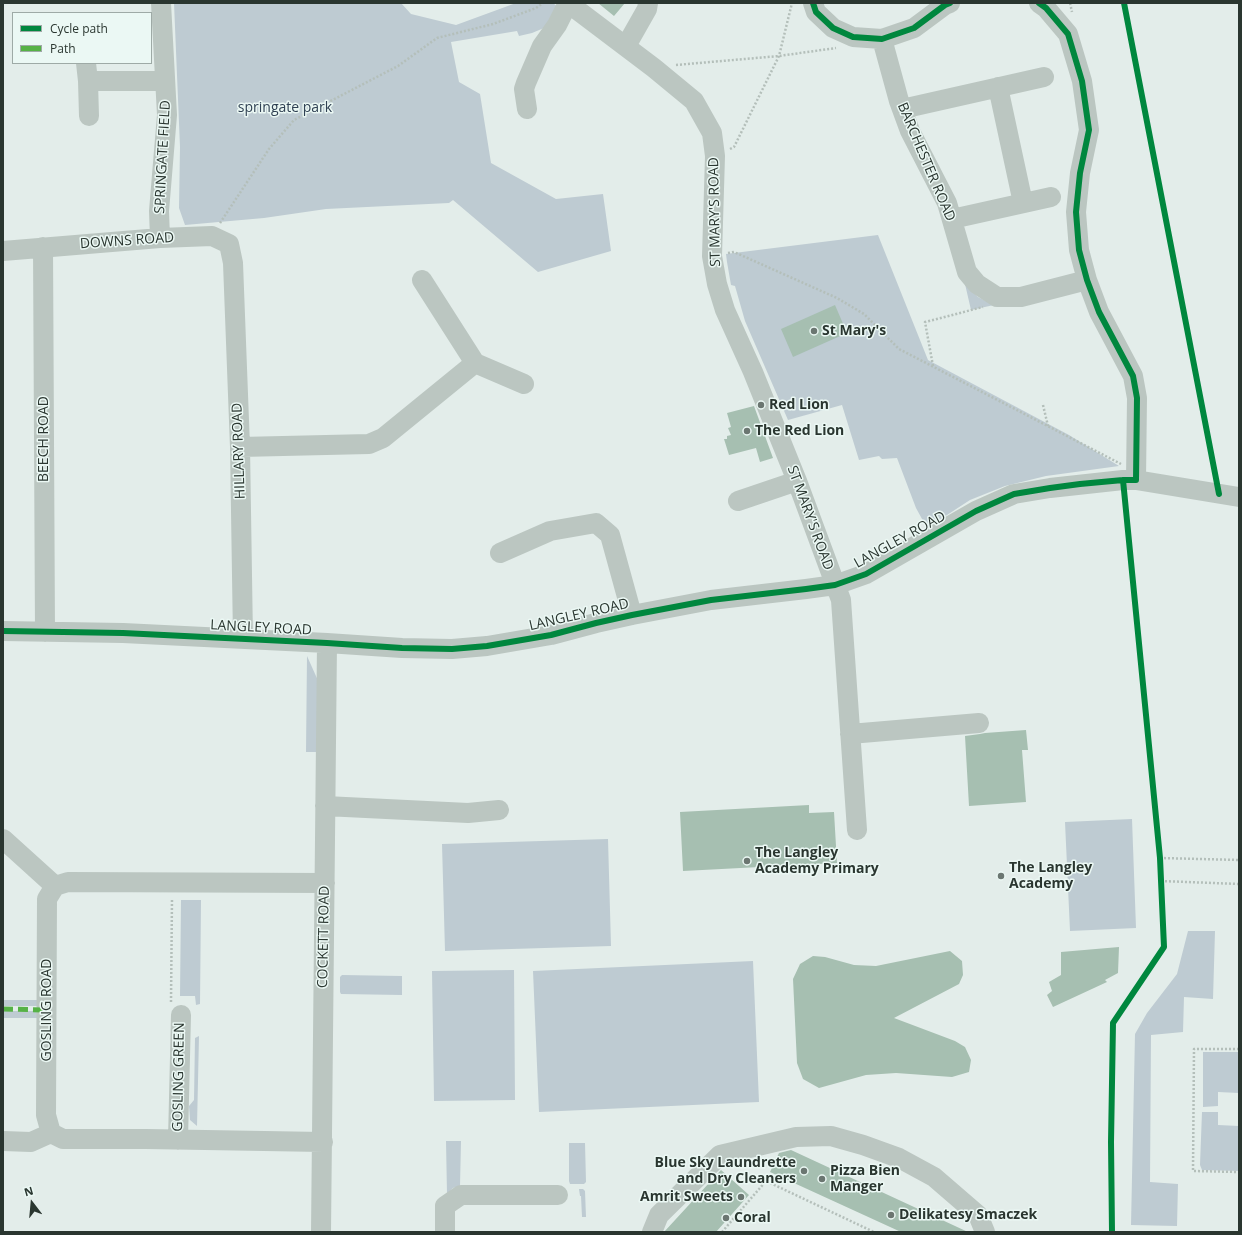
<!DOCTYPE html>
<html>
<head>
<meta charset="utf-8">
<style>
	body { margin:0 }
	#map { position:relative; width:1242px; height:1235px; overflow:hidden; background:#e3edea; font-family:"Open Sans",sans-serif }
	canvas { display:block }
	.frame { position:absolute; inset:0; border:4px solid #2a3630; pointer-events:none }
	.legend { position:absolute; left:12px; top:12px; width:140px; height:52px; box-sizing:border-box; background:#ebf8f4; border:1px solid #9eaaa6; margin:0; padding:5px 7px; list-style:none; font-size:12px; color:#2a3630 }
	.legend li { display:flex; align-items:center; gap:8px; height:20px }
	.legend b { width:20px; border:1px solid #9eaaa6 }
	.north { position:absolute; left:12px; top:1183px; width:40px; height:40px; -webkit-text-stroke:3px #ebf8f4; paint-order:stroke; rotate:344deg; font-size:11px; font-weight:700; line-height:16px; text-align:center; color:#2a3630 }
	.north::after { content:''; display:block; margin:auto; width:14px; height:18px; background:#2a3630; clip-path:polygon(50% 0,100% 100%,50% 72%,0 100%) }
</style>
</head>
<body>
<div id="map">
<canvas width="1242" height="1235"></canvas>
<div class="frame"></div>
<ul class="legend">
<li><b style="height:5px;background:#00873e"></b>Cycle path</li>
<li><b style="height:5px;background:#56b246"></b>Path</li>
</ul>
<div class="north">N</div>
</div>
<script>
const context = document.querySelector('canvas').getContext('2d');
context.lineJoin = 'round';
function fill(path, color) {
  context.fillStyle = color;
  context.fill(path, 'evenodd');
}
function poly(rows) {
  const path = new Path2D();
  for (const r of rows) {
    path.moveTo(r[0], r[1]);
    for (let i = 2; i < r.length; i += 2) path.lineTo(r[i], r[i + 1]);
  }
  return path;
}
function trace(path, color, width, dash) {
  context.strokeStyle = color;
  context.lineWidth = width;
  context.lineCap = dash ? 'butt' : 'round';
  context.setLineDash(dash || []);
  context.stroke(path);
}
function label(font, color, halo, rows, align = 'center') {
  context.font = font + ' "Open Sans",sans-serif';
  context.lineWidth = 3;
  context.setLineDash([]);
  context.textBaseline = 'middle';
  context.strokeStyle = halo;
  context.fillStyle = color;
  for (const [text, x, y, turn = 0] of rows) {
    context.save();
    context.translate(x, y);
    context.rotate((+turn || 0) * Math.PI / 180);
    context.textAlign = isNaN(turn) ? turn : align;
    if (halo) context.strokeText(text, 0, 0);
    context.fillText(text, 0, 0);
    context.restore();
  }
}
fill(poly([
	[174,3,401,3,411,14,456,25,516,3,553,3,559,8,544,28,532,33,519,36,517,31,451,42,459,82,480,94,491,163,556,199,603,194,611,251,538,272,453,200,449,203,326,209,264,218,185,225,179,208,180,147],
	[878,235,928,360,1069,435,1119,466,1046,476,1005,486,970,500,927,528,916,508,897,458,882,459,879,456,859,460,842,405,788,420,745,321,735,286,731,285,727,262,726,254],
	[965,284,978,297,994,305,971,310],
	[307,656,320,685,321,752,306,752],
	[1132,819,1136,928,1070,931,1065,822],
	[608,839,611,946,445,951,442,844],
	[181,900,201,900,200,1004,196,1005,195,996,180,996],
	[1188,931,1215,931,1213,999,1184,997,1183,1032,1151,1035,1150,1182,1178,1184,1177,1226,1131,1225,1135,1034,1147,1013,1177,974],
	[753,961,759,1102,539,1112,533,971],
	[514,970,515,1100,434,1101,432,971],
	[342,975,402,976,402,995,341,994,340,992,340,977],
	[3,1000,39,1000,39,1006,3,1006],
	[3,1011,39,1011,39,1018,3,1018],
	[199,1036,197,1126,190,1120,189,1106,194,1100,195,1038],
	[1203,1052,1239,1052,1239,1093,1218,1092,1218,1106,1203,1107],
	[1202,1112,1218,1112,1218,1125,1239,1126,1239,1171,1202,1170,1200,1165],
	[446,1141,461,1141,460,1186,453,1188,447,1194],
	[569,1143,585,1143,586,1182,584,1184,570,1184,569,1181],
	[579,1189,583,1189,585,1191,586,1217,582,1217,581,1196,580,1196]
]), '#becbd2');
fill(poly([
	[598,3,625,3,614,16],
	[835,305,847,333,793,357,781,329],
	[754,406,773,458,760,462,756,448,729,455,724,439,727,439,727,436,731,435,728,428,731,427,727,413],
	[1026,730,1028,750,1022,750,1026,802,969,806,965,736,980,734,985,733],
	[809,805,809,813,834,812,837,863,683,871,680,812],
	[1119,947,1118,973,1105,980,1107,982,1053,1007,1047,995,1052,991,1049,982,1061,975,1061,952],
	[950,951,962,961,963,975,959,984,894,1018,955,1041,965,1047,971,1060,969,1072,952,1077,896,1073,866,1075,819,1088,803,1079,797,1063,793,979,800,964,813,956,825,957,854,965,876,966],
	[791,1150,968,1232,901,1232,770,1172,779,1153],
	[721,1170,749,1195,716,1232,664,1232]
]), '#a6bfb1');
trace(poly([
	[1070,3,1072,12],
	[676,65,779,56,836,48],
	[730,149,734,147,779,56,792,3],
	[220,223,269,149,294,120,398,66,437,38,493,24,536,8,543,3],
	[728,253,734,252,837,298,864,314,899,349,1121,464],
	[933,366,925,322,983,307],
	[1043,405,1048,426],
	[1160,858,1239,860],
	[1161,881,1239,884],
	[171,1002,172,899],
	[1239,1049,1194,1049,1193,1171,1239,1172],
	[722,1232,766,1181,874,1232]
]), '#b4bfba', 2.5, [2, 2]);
trace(poly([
	[568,3,654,68,694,101,712,133,715,156,712,256,717,284,725,310,753,372,797,481,841,600,857,830],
	[813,3,816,12,833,28,853,37,882,39,914,28,945,5,950,3],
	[1039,3,1046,8,1068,34,1082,81,1089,130,1080,173,1076,212,1079,250,1087,280,1099,312,1133,376,1137,398,1136,480],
	[882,39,899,101,910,131,947,203,967,272,977,284,997,297,1021,297,1087,280],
	[626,46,647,9,648,3],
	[86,63,88,81,165,81],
	[88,81,89,116],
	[998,87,1023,203],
	[527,109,524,89,526,83,542,46,557,25,568,3],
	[902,109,1044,77],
	[952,219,1051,197],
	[160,238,159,211,167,115,161,3],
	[43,247,45,632],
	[3,251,160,238,212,236,229,244,233,263,240,447,243,639],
	[475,363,524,384],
	[240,447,369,444,383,438,475,363,422,280],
	[738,501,797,481],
	[500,553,550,531,596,523,610,535,632,615],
	[3,631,123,633,327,643,402,648,452,649,487,646,551,635,596,623,632,615,711,600,806,589,835,585,866,574,976,511,1014,494,1050,488,1123,480,1136,480,1239,497],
	[850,734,979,723],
	[325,806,468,813,499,810],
	[3,839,55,886],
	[178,1140,181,1015],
	[3,1141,31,1142,51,1133],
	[323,1142,146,1139,63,1139,51,1133,46,1115,47,899,55,886,68,882,325,883],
	[321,1232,327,643],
	[445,1232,445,1206,461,1195,558,1195],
	[652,1232,659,1215,720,1155,796,1137,831,1136,863,1145,899,1158,934,1177,978,1215,985,1232]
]), '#bbc6c1', 20);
trace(poly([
	[3,1009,47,1010]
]), '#56b246', 5, [10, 5]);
trace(poly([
	[813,3,816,12,833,28,853,37,882,39,914,28,945,5,950,3],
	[1124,3,1219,494],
	[3,631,123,633,327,643,402,648,452,649,487,646,551,635,596,623,632,615,711,600,806,589,835,585,866,574,976,511,1014,494,1050,488,1080,484,1123,480,1136,480,1137,398,1133,376,1099,312,1087,280,1079,250,1076,212,1080,173,1089,130,1082,81,1068,34,1046,8,1039,3],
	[1112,1232,1111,1142,1113,1023,1164,947,1160,858,1123,480]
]), '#00873e', 6);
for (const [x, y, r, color] of [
	[814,331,4,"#6b7671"],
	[761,405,4,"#6b7671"],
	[747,431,4,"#6b7671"],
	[747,861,4,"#6b7671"],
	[1001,876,4,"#6b7671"],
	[804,1171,4,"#6b7671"],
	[822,1179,4,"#6b7671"],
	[741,1197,4,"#6b7671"],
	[891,1215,4,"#6b7671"],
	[726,1218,4,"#6b7671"]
]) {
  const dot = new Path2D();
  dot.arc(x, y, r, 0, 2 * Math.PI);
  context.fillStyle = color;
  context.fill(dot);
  trace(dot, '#ebf8f4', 1.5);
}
label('14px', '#304153', '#ebf8f4', [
	["springate park",285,108]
]);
label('14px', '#2a3630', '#ebf8f4', [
	["SPRINGATE FIELD",163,157,-87],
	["BARCHESTER ROAD",926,162,67],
	["ST MARY'S ROAD",715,212,-91],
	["DOWNS ROAD",127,241,-4],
	["BEECH ROAD",44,439,-90],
	["HILLARY ROAD",239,451,-92],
	["ST MARY'S ROAD",810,518,70],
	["LANGLEY ROAD",900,540,-29],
	["LANGLEY ROAD",579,615,-13],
	["LANGLEY ROAD",261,628,3],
	["COCKETT ROAD",324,937,-89],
	["GOSLING ROAD",47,1010,-90],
	["GOSLING GREEN",179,1077,-89]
]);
label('bold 14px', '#2a3630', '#ebf8f4', [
	["St Mary's",822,331],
	["Red Lion",769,405],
	["The Red Lion",755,431],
	["The Langley",755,853],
	["Academy Primary",755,869],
	["The Langley",1009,868],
	["Academy",1009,884],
	["Blue Sky Laundrette",796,1163,"right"],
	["and Dry Cleaners",796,1179,"right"],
	["Pizza Bien",830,1171],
	["Manger",830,1187],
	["Amrit Sweets",733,1197,"right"],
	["Delikatesy Smaczek",899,1215],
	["Coral",734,1218]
], 'left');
</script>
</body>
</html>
